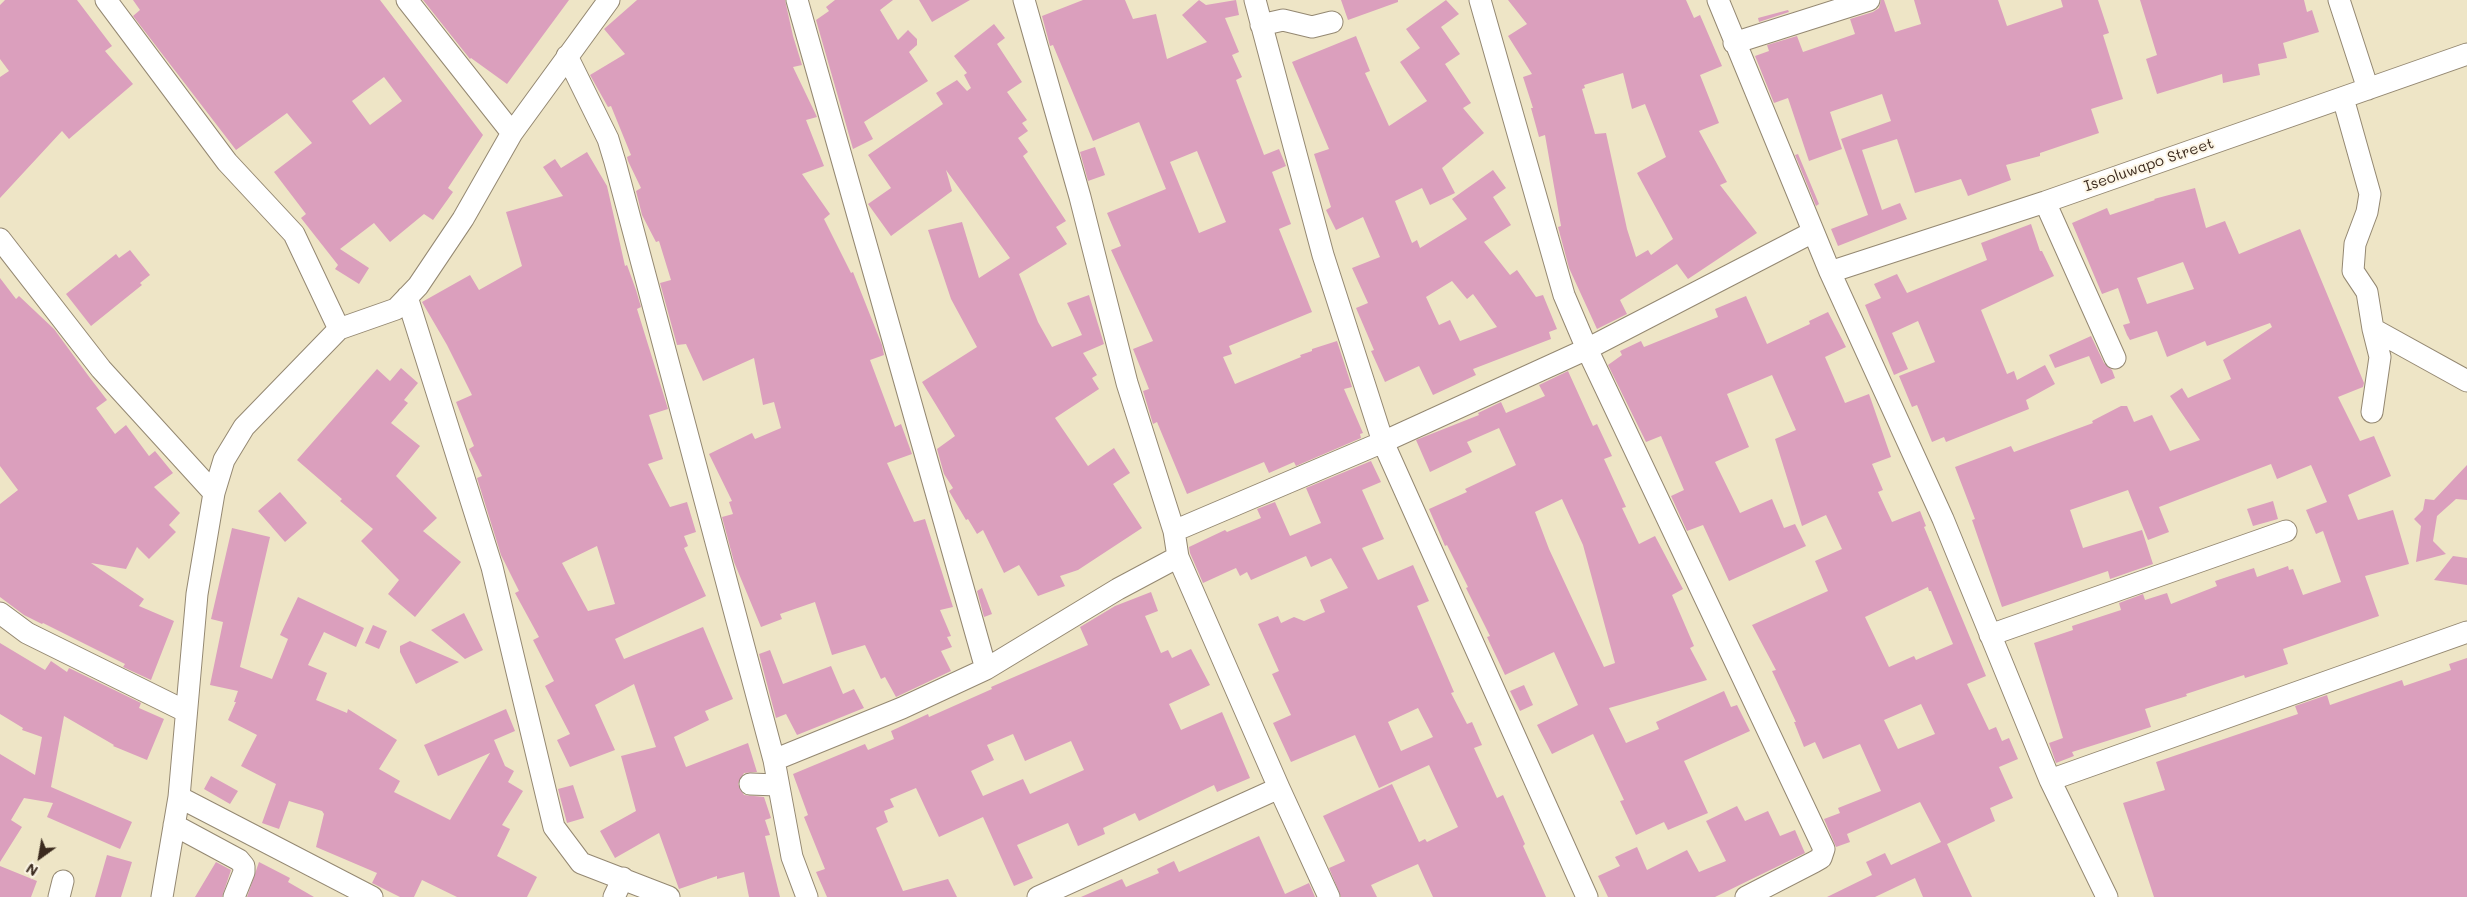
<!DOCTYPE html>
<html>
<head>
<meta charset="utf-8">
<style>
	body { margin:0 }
	#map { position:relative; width:2467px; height:897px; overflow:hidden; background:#eee5c6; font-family:Mali,sans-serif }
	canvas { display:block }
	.north { position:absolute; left:15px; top:832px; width:50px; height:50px; -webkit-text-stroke:4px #fcf5e5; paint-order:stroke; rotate:212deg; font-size:14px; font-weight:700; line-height:20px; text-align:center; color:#3b2a1e }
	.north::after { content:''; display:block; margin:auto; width:18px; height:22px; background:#3b2a1e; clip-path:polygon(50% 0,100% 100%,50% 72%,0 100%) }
</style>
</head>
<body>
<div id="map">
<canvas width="2467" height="897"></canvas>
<div class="north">N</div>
</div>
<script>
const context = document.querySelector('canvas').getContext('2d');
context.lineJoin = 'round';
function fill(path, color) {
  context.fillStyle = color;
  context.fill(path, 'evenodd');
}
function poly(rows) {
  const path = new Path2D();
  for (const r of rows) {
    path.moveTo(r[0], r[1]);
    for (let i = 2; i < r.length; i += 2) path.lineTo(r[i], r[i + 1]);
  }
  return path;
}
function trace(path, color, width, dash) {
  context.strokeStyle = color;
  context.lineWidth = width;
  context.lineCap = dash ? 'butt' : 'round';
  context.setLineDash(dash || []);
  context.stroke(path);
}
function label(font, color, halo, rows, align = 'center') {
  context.font = font + ' Mali,sans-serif';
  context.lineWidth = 4;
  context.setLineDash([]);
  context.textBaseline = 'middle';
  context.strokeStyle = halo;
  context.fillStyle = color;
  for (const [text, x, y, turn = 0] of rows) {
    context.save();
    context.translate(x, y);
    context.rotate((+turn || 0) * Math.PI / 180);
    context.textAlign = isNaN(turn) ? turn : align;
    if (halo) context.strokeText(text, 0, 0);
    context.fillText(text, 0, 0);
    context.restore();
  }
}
fill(poly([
	[5,0,77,0,112,46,105,51,133,84,69,139,62,131,0,198,0,77,9,71,0,59,0,5],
	[133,0,380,0,483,135,448,188,453,192,433,220,424,214,390,242,374,223,340,249,369,268,359,284,335,269,338,265,301,218,306,214,274,172,312,143,287,113,236,150,133,16,140,10],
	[384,77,402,101,370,125,352,101],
	[423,0,569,0,507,84,471,58,470,59],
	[637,0,785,0,793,36,802,65,793,67,817,117,806,120,824,166,802,174,830,214,824,219,851,273,853,272,882,345,884,355,870,360,895,427,901,424,912,454,887,463,914,522,925,519,953,607,940,610,951,636,947,637,952,647,941,651,951,671,896,697,885,677,881,679,865,645,832,655,815,602,780,614,782,619,761,627,734,562,722,517,733,514,729,502,732,501,709,454,752,433,755,439,781,428,774,402,763,405,754,358,703,381,686,344,677,345,660,283,671,280,659,241,656,242,642,215,636,191,641,188,628,161,627,157,631,155,611,106,608,107,590,75,625,54,604,29],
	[835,0,893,0,880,10,898,40,908,30,917,39,917,45,909,52,928,81,864,122,873,139,853,149,816,20,829,11,826,7],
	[919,0,970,0,932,22],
	[1083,0,1125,0,1133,19,1156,14,1167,59,1207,42,1182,15,1199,0,1206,5,1236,0,1239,15,1225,18,1239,52,1232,55,1242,77,1236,80,1264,155,1279,149,1286,166,1272,172,1291,224,1279,229,1312,312,1229,346,1232,354,1223,357,1235,384,1301,357,1300,355,1312,351,1312,349,1337,341,1352,387,1344,389,1363,433,1360,434,1361,438,1296,466,1294,462,1269,473,1264,462,1187,494,1157,422,1153,424,1143,391,1149,389,1133,349,1153,341,1111,250,1121,246,1107,213,1166,189,1139,122,1093,141,1053,45,1050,46,1042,16],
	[1197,151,1226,222,1199,233,1170,162],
	[1341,0,1398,0,1398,2,1348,20],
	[1446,0,1459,14,1441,27,1460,54,1445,64,1471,103,1463,108,1484,133,1442,168,1455,193,1430,205,1422,188,1395,201,1412,243,1417,240,1420,248,1467,219,1452,199,1493,170,1506,188,1493,197,1511,225,1484,242,1510,275,1517,270,1536,297,1543,295,1557,329,1549,332,1551,339,1473,369,1476,375,1433,395,1419,366,1385,382,1371,351,1374,350,1356,308,1368,303,1352,268,1380,257,1363,217,1336,230,1326,210,1331,207,1314,154,1329,149,1292,62,1356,36,1370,71,1365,73,1389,126,1427,101,1400,62,1420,48,1406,29],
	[1452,281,1467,299,1473,294,1497,327,1460,341,1450,320,1439,325,1426,297],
	[1508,0,1686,0,1694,18,1700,15,1722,66,1700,75,1719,123,1699,131,1727,182,1720,185,1757,233,1688,279,1677,264,1620,300,1627,314,1597,329,1569,268,1558,227,1561,226,1545,135,1539,137,1531,108,1533,108,1523,77,1532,74,1508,36,1527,24],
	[1623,73,1632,109,1645,104,1666,157,1637,173,1673,239,1651,255,1648,250,1636,257,1627,229,1606,133,1595,134,1582,89,1585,88,1584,85],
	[1881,0,1884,0,1895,32,1921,24,1914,0,1998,0,2007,26,2063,7,2061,0,2098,0,2109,33,2103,35,2123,99,2091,109,2099,133,2040,153,2040,156,2006,165,2011,180,1968,196,1961,179,1915,193,1897,139,1862,150,1882,210,1900,203,1907,219,1838,246,1831,229,1868,215,1841,139,1891,121,1882,94,1830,112,1842,149,1809,161,1788,98,1774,103,1755,56,1769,51,1767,45,1797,36,1803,52,1855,34,1850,19,1873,12,1879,8],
	[2140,0,2304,0,2307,12,2312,10,2319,32,2283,43,2287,58,2258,64,2260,75,2223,83,2222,74,2157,94,2146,59,2157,55],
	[1788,10,1789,12,1759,22,1758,18],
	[994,24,1005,38,997,44,1022,82,1007,92,1027,120,1022,123,1028,131,1018,138,1028,152,1023,156,1066,221,1056,227,1067,244,1019,274,1038,322,1052,347,1082,335,1067,303,1089,295,1104,344,1083,353,1097,375,1092,378,1099,389,1055,418,1088,466,1114,448,1130,473,1113,484,1142,528,1078,570,1060,576,1065,586,1038,596,1019,565,1004,573,983,530,977,534,968,519,966,520,949,491,953,488,944,474,937,449,955,436,922,382,977,347,951,299,928,230,962,222,979,278,1010,258,946,170,952,191,891,236,868,204,891,188,868,155,943,104,936,93,957,80,967,91,971,88,964,75,967,73,954,56],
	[1095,147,1105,175,1088,181,1080,152],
	[587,152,607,186,625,266,627,265,636,290,641,307,637,309,668,409,649,415,663,459,648,464,670,507,687,502,696,532,684,536,688,546,684,548,706,596,615,639,624,659,703,627,733,699,705,711,709,720,674,737,686,767,748,743,757,772,744,773,738,784,744,795,764,797,771,818,765,820,770,835,765,836,780,897,749,897,744,872,717,879,717,876,679,889,659,833,615,858,600,831,636,811,621,756,656,747,634,684,595,705,615,750,570,767,557,740,570,734,545,686,554,681,533,640,539,637,515,593,519,591,501,555,477,478,482,476,469,449,474,446,456,402,472,395,447,345,422,302,470,275,479,290,522,266,506,212,563,196,543,167,555,159,561,168],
	[597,546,615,604,588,611,562,563],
	[1798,154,1819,204,1816,206,1795,155],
	[2195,188,2206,228,2225,221,2239,254,2300,229,2364,383,2363,387,2338,397,2360,441,2374,436,2391,476,2348,495,2358,520,2393,510,2409,564,2365,576,2379,616,2283,649,2288,664,2245,678,2244,675,2186,694,2187,696,2145,709,2151,727,2072,752,2074,756,2056,763,2049,743,2063,738,2034,643,2073,630,2072,626,2121,610,2119,603,2143,594,2145,600,2167,593,2171,604,2217,586,2215,581,2254,568,2257,577,2288,566,2289,570,2293,569,2303,595,2341,582,2323,531,2316,534,2306,510,2327,502,2311,465,2277,479,2271,464,2159,507,2169,532,2148,540,2128,490,2070,510,2083,548,2142,530,2153,564,2110,579,2108,571,2002,607,1972,520,1975,519,1955,467,2011,446,2014,452,2093,423,2092,421,2121,406,2127,406,2134,422,2152,415,2170,451,2200,440,2170,396,2182,388,2188,398,2231,379,2223,360,2272,327,2270,323,2207,346,2205,341,2167,357,2157,331,2130,340,2127,335,2123,325,2130,323,2118,288,2102,294,2072,223,2107,208,2110,215,2155,200,2154,199],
	[2183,262,2194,289,2147,304,2137,278],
	[2031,224,2040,251,2042,251,2054,276,1981,310,2007,374,2014,371,2017,380,2045,365,2055,384,2026,400,2029,409,1946,442,1944,437,1932,442,1917,405,1912,407,1899,376,1935,362,1918,321,1892,333,1908,369,1894,375,1865,305,1881,298,1874,284,1897,274,1907,293,1987,260,1981,243],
	[130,250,150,275,140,283,142,285,91,326,66,294,116,254,119,258],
	[0,278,16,299,19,296,54,329,90,378,107,400,96,408,115,434,126,425,149,456,155,451,173,473,154,487,180,513,169,525,176,532,149,559,137,547,126,569,91,563,144,599,139,606,174,621,151,680,123,667,125,664,43,623,42,624,24,615,0,597,0,504,18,490,0,466],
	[1746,296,1767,344,1810,324,1809,321,1828,312,1846,347,1825,357,1845,403,1869,394,1891,457,1872,464,1883,490,1878,492,1892,522,1920,511,1926,526,1924,527,1986,676,1967,684,1989,730,1996,727,2002,741,2009,738,2018,759,1999,767,2013,798,1990,808,1995,821,1947,844,1972,897,1923,897,1915,878,1875,897,1827,897,1872,875,1866,862,1885,853,1891,865,1941,842,1920,802,1847,834,1850,842,1836,847,1824,819,1840,813,1838,808,1881,791,1860,744,1823,759,1815,742,1804,747,1794,722,1796,722,1772,671,1776,670,1752,625,1828,591,1815,561,1842,549,1826,515,1802,526,1775,439,1796,430,1772,375,1727,394,1749,447,1715,462,1740,513,1772,499,1784,528,1795,524,1806,546,1729,581,1703,525,1687,531,1671,496,1684,490,1661,436,1646,442,1608,365,1622,355,1620,351,1641,341,1644,347,1718,317,1715,309],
	[1928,587,1929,591,1931,591,1953,644,1916,660,1914,656,1889,667,1865,617],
	[1921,704,1935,734,1898,749,1884,720],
	[2091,336,2104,363,2112,370,2115,378,2101,384,2089,356,2055,368,2049,355],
	[401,368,418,383,404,400,408,403,391,423,420,446,396,476,437,518,423,531,461,562,415,617,388,594,399,580,361,541,373,529,340,501,342,499,297,460,377,369,390,381],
	[1568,371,1593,426,1597,424,1612,456,1604,459,1626,507,1622,508,1639,544,1655,536,1683,589,1672,595,1694,646,1690,648,1707,680,1609,708,1626,743,1659,729,1656,722,1724,691,1731,707,1737,705,1750,731,1684,761,1708,813,1668,830,1664,822,1636,835,1620,801,1624,800,1593,734,1552,754,1537,725,1578,705,1554,652,1505,675,1487,637,1490,636,1466,588,1468,587,1447,545,1445,546,1429,509,1467,492,1465,489,1516,465,1499,428,1467,442,1472,452,1430,472,1416,440,1479,415,1478,413,1501,402,1506,413,1545,396,1539,385],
	[1562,499,1583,545,1615,663,1604,667,1549,549,1535,512],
	[1371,461,1381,482,1362,490,1384,539,1362,548,1378,580,1413,565,1429,601,1417,606,1454,692,1451,693,1467,724,1472,722,1482,745,1474,748,1497,798,1503,795,1525,844,1523,846,1546,897,1433,897,1418,864,1371,885,1377,897,1341,897,1329,868,1345,861,1323,816,1392,784,1419,842,1425,839,1427,842,1458,827,1429,765,1379,788,1355,735,1291,762,1273,723,1291,715,1272,674,1279,671,1258,624,1278,616,1281,623,1294,617,1304,621,1325,612,1320,600,1348,588,1331,558,1311,567,1306,556,1251,580,1247,572,1240,576,1236,568,1203,583,1190,553,1189,547,1225,530,1227,532,1261,518,1257,509,1275,502,1290,536,1321,523,1306,488],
	[1418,708,1433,737,1401,751,1388,722],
	[2467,465,2467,500,2456,499,2437,516,2433,541,2446,554,2416,562,2421,526,2414,519,2423,510,2425,499,2434,500],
	[280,492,307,523,285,542,258,511],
	[2273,501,2278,519,2253,526,2247,509],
	[232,528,270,537,240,667,272,679,288,639,280,635,298,597,364,628,356,647,324,632,308,665,327,673,316,700,347,713,348,709,397,740,379,769,400,781,394,792,450,820,490,753,438,776,424,745,506,709,515,731,494,740,505,766,514,771,508,782,523,791,502,825,510,829,497,856,537,877,527,897,457,897,422,880,414,897,400,897,372,883,377,873,316,847,324,814,322,811,289,801,279,829,262,823,276,784,241,766,257,735,228,720,236,702,234,702,238,691,210,685,223,622,211,619],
	[2453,556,2467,558,2467,585,2434,580],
	[982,588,992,614,984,617,977,591],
	[1151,592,1158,611,1145,616,1161,653,1168,650,1172,658,1191,649,1210,685,1169,704,1181,730,1222,712,1250,778,1217,792,1214,785,1139,821,1135,813,1103,828,1105,834,1078,846,1068,823,1017,845,1033,878,1014,886,983,817,939,837,916,788,890,799,894,807,884,811,888,822,876,828,903,891,948,879,957,897,827,897,816,872,825,869,804,817,808,815,793,774,865,744,868,750,894,739,891,731,928,714,929,717,992,689,991,687,1088,645,1080,627,1115,606],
	[1013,734,1025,761,1071,741,1084,770,1030,794,1023,779,983,796,971,771,994,760,987,745],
	[464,613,483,650,465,659,431,630],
	[373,625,387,631,379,649,365,643],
	[410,641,459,662,416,684,400,652,400,646],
	[0,643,45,670,51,661,67,672,69,668,141,703,139,708,164,719,147,760,113,746,114,745,64,716,51,787,132,822,120,849,47,817,53,803,24,798,11,820,22,827,0,862,0,754,35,775,42,737,22,730,23,728,0,714],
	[770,650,783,684,831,666,843,694,854,689,864,708,797,735,786,714,776,718,759,654],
	[2467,658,2467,897,2154,897,2123,803,2165,790,2156,762,2298,714,2295,706,2327,695,2330,705,2402,680,2404,686,2451,670,2449,664],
	[1524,685,1533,705,1520,711,1510,691],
	[211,776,238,791,230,804,204,789],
	[573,785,584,818,567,823,558,789],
	[1737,806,1745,821,1768,811,1780,836,1795,830,1805,853,1715,897,1608,897,1598,876,1620,866,1615,857,1637,847,1647,870,1687,850,1699,872,1726,861,1706,821],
	[1259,836,1285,894,1309,883,1315,897,1081,897,1122,879,1126,887,1159,873,1157,869,1174,861,1179,872],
	[107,855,132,862,121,897,95,897],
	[216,862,231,870,222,897,195,897],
	[259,862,290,878,288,882,314,897,247,897],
	[0,866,37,881,31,897,0,897]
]), '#db9fbd');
const minor = poly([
	[106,0,227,162,294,234,339,329],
	[407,0,512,133],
	[797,0,986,669],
	[1024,0,1080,197,1127,383,1174,531,1178,557,1279,788,1329,897],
	[1255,0,1323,255,1383,442,1587,897],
	[1480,0,1564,295,1587,349,1824,849,1821,858,1814,862,1746,897],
	[1718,0,1830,272,1943,519,2050,780,2107,897],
	[2339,0,2368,89],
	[1261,25,1283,20,1312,27,1332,22],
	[1734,43,1869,0],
	[567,56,608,139,615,162,774,760,792,857,807,897],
	[2343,98,2370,194,2367,212,2355,244,2353,271,2367,292,2373,329,2380,357,2372,412],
	[2045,202,2115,358],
	[0,239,101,369,214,493],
	[1830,272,2045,202,2467,54],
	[407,297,492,567,554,827,581,863,669,897],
	[2373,329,2467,381],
	[1174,531,1383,442,1587,349,1813,232],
	[0,613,27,633,185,711],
	[1990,635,2286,531],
	[774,760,902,708,986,669,1118,589,1178,557],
	[2050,780,2467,632],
	[750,784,777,785],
	[179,797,372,897],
	[174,825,239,860,244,866,244,872,234,897],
	[59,897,63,881],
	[162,897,179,797,197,594,214,493,224,460,244,427,339,329,396,309,418,286,463,219,512,133,609,0],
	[614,897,623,878],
	[1038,897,1279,788]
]);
trace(minor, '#948872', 23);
trace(minor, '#fff', 21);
label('15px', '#3b2a1e', '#fcf5e5', [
	["Iseoluwapo Street",2149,165,-19]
]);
</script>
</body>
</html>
